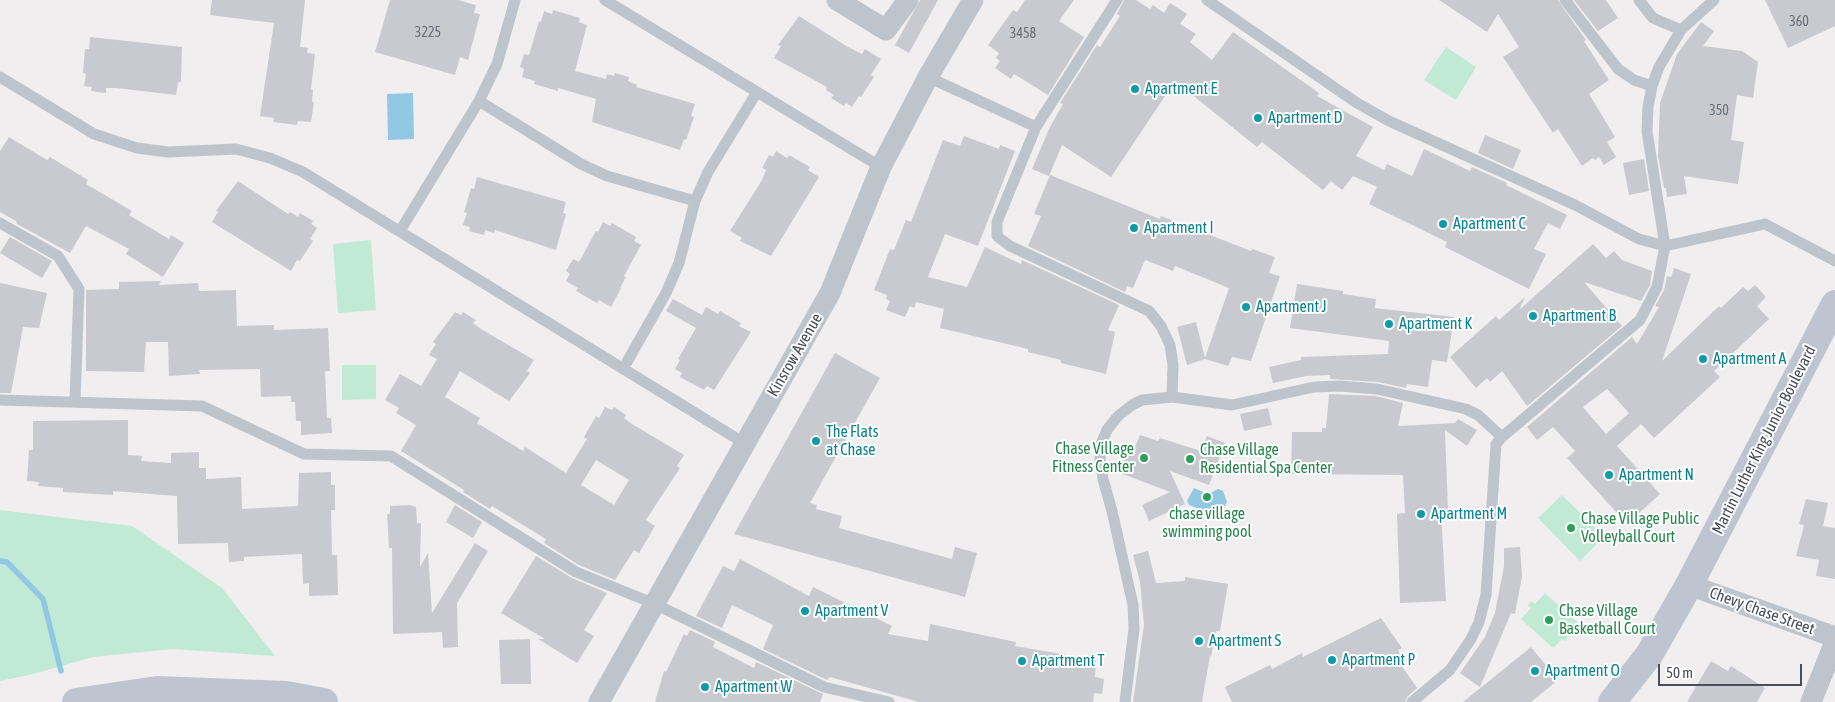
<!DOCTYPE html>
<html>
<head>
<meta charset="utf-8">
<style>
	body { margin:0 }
	#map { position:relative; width:1835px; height:702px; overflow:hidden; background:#f0eeee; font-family:"Asap Condensed",sans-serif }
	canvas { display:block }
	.scale { position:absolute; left:1658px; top:664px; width:144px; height:22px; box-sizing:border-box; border:2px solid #484f5a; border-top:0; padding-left:6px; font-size:15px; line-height:18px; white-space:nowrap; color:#484f5a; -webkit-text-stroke:4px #fff; paint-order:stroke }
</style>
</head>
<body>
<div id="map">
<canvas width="1835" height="702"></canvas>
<div class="scale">50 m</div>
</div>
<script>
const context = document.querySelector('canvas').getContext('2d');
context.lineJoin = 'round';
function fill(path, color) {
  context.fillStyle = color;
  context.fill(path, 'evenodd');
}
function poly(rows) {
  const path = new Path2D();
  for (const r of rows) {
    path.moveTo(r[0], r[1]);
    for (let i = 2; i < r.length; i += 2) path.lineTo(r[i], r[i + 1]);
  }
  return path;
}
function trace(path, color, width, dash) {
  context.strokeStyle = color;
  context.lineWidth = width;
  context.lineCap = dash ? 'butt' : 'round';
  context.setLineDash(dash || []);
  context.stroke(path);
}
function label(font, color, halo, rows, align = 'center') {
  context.font = font + ' "Asap Condensed",sans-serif';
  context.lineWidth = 4;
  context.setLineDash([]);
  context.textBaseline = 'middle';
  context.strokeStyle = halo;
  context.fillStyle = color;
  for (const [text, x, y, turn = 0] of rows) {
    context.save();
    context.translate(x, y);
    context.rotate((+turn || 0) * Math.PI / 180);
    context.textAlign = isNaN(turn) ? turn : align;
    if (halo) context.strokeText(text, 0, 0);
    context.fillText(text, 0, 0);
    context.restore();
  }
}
fill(poly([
	[1446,47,1476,67,1456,100,1424,80],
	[371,240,376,310,338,313,333,244],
	[342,365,376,365,376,399,342,400],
	[1562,495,1604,537,1580,561,1538,518],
	[0,510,132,526,222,588,275,656,172,649,93,657,33,674,0,681],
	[1545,593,1577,622,1567,633,1569,636,1565,641,1562,639,1553,648,1521,619,1531,608,1528,605,1531,601,1535,604]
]), '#c1ead6');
fill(poly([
	[413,93,414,139,388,140,387,94],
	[1194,488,1208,494,1218,489,1223,491,1227,502,1225,506,1210,513,1189,505,1187,501]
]), '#92c8e3');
trace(poly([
	[0,561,7,562,43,599,61,671]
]), '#92c8e3', 5.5);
fill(poly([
	[212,0,305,0,300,47,308,48,307,53,315,54,311,89,313,90,312,102,314,102,311,122,298,121,297,125,273,122,274,118,260,116,274,23,210,15],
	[390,0,458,0,476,5,474,13,480,14,468,60,460,57,455,75,375,52],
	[920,0,938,0,909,53,895,45],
	[1025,0,1074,0,1059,21,1084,37,1048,95,1014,74,1011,79,995,68,1000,61,996,58,999,53,988,45,1013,10,1017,12],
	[1124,0,1136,0,1150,9,1153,5,1164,13,1170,3,1187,14,1180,24,1196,34,1190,42,1212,60,1233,32,1319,93,1317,96,1373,127,1356,156,1384,170,1387,164,1412,176,1424,149,1470,171,1472,167,1507,183,1506,185,1567,215,1560,229,1548,223,1534,249,1546,254,1529,289,1445,247,1447,242,1369,204,1377,187,1353,176,1342,190,1331,181,1323,190,1262,142,1257,147,1175,81,1111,177,1062,145,1049,176,1032,169,1049,129,1063,104,1060,103,1097,45,1100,47,1120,16,1117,14],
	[1439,0,1558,0,1586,40,1584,41,1609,80,1589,94,1615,137,1607,142,1616,157,1604,165,1599,157,1595,160,1593,158,1582,166,1558,129,1553,133,1503,57,1519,47,1498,14,1487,32],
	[1574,0,1606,0,1618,18,1598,31],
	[1765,0,1835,0,1835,26,1788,48],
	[553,10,580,18,579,22,587,25,575,71,606,79,607,74,614,76,615,73,629,77,628,81,637,85,636,87,695,104,691,116,694,117,686,140,684,139,680,150,592,122,596,99,558,88,558,91,534,84,535,81,522,77,524,69,520,67,524,54,529,55,539,21,541,22,544,11,552,14],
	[799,16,848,47,862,54,865,49,881,59,871,75,874,77,861,97,859,96,852,107,846,103,844,106,831,98,834,95,826,90,827,87,774,58,781,46,778,45],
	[1701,22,1714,31,1703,46,1742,51,1758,62,1753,98,1737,95,1731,140,1744,142,1738,184,1684,176,1687,194,1667,197,1666,188,1664,188,1658,156,1660,103,1677,54],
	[90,37,182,47,181,82,178,82,176,95,116,88,106,88,106,93,91,91,92,87,84,86,86,74,83,73,85,49,89,49],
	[1485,135,1521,150,1513,169,1478,153],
	[964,136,999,149,1000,145,1015,151,978,246,945,234,928,277,967,287,985,247,1021,264,1022,260,1119,305,1108,330,1115,332,1106,374,1061,363,1061,360,1028,352,1028,349,940,328,944,309,916,302,914,308,910,306,905,317,886,310,890,301,886,299,887,295,874,290,890,249,894,250,906,220,911,222,943,140,960,146],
	[9,137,47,160,50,157,88,180,86,184,132,211,129,215,169,239,171,235,184,243,163,277,126,254,129,249,86,226,70,253,17,224,16,221,0,212,0,151],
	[776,151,787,158,789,155,810,167,808,170,819,177,771,256,740,241,742,238,730,231,762,180,766,170,762,168,769,155,773,157],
	[1644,159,1649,191,1629,195,1623,163],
	[1050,175,1160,219,1161,216,1251,251,1252,249,1275,257,1269,273,1280,276,1251,361,1232,357,1228,366,1205,359,1187,365,1177,327,1196,322,1205,358,1229,288,1175,266,1173,271,1145,260,1133,288,1127,286,1125,292,1028,246,1041,216,1034,214],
	[477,177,566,202,563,213,566,214,556,250,495,230,494,233,485,230,484,235,469,231,470,227,463,225,467,213,464,212,471,188,474,189],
	[238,181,288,214,290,212,298,217,300,213,313,221,311,224,317,228,310,239,313,241,300,261,297,260,291,271,212,222,218,212,216,211],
	[603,222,610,226,612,223,636,237,634,241,641,245,624,276,626,277,620,288,621,288,611,307,599,300,597,303,576,291,578,288,566,281,570,274,566,271,573,259,579,262,596,231,598,232],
	[10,237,52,261,42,278,0,253],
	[1593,244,1606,258,1614,251,1622,260,1652,271,1650,285,1641,301,1584,282,1622,326,1527,406,1502,371,1490,382,1487,378,1476,388,1450,357,1496,316,1499,320,1525,297,1519,310],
	[1674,268,1691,274,1662,361,1719,306,1721,308,1743,287,1748,291,1755,285,1766,297,1757,306,1769,319,1714,371,1720,377,1654,438,1641,424,1617,446,1660,494,1627,524,1567,458,1575,451,1553,427,1537,440,1527,427,1632,337,1637,344,1659,307,1655,306,1664,290,1667,276,1671,277],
	[1607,389,1629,413,1606,434,1583,407],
	[161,281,159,285,198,283,199,291,236,290,237,326,274,325,274,330,328,328,330,371,325,371,327,418,331,418,332,433,301,435,301,421,296,421,295,402,291,402,291,396,261,397,260,369,199,370,200,374,169,376,168,342,146,342,144,372,86,371,86,290,119,289,119,282],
	[0,283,47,293,39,328,23,327,11,393,0,393],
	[1297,284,1343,291,1343,294,1376,299,1375,308,1454,317,1447,362,1432,360,1428,387,1407,384,1406,388,1378,382,1330,379,1330,375,1306,376,1273,383,1269,367,1301,360,1301,357,1388,354,1389,341,1290,328],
	[673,299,702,315,706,307,718,314,720,311,741,323,739,326,751,332,714,390,707,386,704,390,680,377,682,373,675,369,680,360,678,359,696,328,666,311],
	[455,312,461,315,463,312,476,320,473,323,481,329,534,360,527,371,530,373,509,401,460,371,445,397,480,418,477,423,523,451,525,447,566,473,587,439,584,437,596,416,599,418,605,407,612,410,614,407,626,415,624,418,632,424,684,455,677,466,680,468,646,520,655,526,639,553,634,550,615,580,579,565,544,543,546,539,492,506,490,509,463,492,464,490,401,451,416,425,396,413,399,408,385,400,400,374,421,386,437,359,429,355,436,344,433,342],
	[596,460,629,480,614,505,581,485],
	[835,353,880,378,810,503,817,505,816,509,842,516,839,528,952,559,955,547,977,553,965,597,734,534],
	[1329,394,1376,396,1403,403,1398,426,1455,423,1458,419,1477,430,1467,446,1445,430,1448,511,1441,511,1446,601,1400,603,1397,514,1405,513,1403,475,1291,474,1292,432,1322,432,1322,428,1326,428],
	[1268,408,1272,425,1244,431,1240,414],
	[128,420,128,455,142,456,141,461,171,463,171,453,199,452,199,468,206,468,206,479,241,477,242,509,298,506,299,473,331,472,331,485,335,485,335,510,331,510,332,555,337,555,338,595,309,596,309,583,303,584,302,554,244,557,244,561,229,562,228,543,178,544,177,496,113,491,113,495,63,492,63,488,38,486,39,482,27,481,29,450,33,450,33,421],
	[1140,435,1158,441,1160,438,1201,451,1207,436,1225,443,1209,485,1170,471,1185,504,1149,521,1142,505,1170,492,1120,473,1128,450,1133,452],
	[1806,499,1828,503,1823,526,1835,528,1835,579,1816,576,1819,560,1796,556,1804,525,1799,524],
	[409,505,416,507,417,523,421,523,420,567,428,553,432,613,475,543,488,551,457,603,458,647,443,648,442,632,393,634,392,548,389,548,387,514,390,514,390,506],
	[455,505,482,522,473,538,446,522],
	[1520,547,1522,576,1515,614,1511,613,1480,687,1460,673,1485,637,1495,613,1504,566,1504,548],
	[1148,551,1156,583,1185,581,1185,577,1228,584,1220,631,1216,631,1211,657,1210,655,1202,702,1133,702,1144,625,1140,582,1133,555],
	[536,556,572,578,607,593,584,630,594,636,577,663,538,639,545,639,501,613],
	[740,559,809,596,813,587,892,626,888,634,928,641,930,624,1016,642,1015,646,1096,660,1095,677,1104,679,1102,694,1094,693,1093,702,919,702,830,677,827,680,763,649,773,625,732,605,722,628,696,616,723,566,734,571],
	[1381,618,1402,648,1398,650,1401,657,1397,659,1417,688,1407,697,1405,702,1232,702,1225,687,1270,665,1272,669,1302,653,1303,657],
	[690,630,715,642,713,647,754,668,756,662,823,694,820,702,655,702,664,671,666,672,684,634,687,636],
	[530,639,531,684,501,684,499,640],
	[1531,647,1558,680,1531,702,1463,702],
	[1711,661,1728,671,1731,666,1765,688,1757,702,1687,702]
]), '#c9cad0');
trace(poly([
	[605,0,881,167],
	[1207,0,1357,103,1389,121,1575,205,1639,239,1665,246,1647,131,1648,107,1652,86,1634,80,1618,69,1565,0],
	[1639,0,1653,18,1681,30],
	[0,77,94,134,137,148,168,152,236,149,270,158,303,172,744,443],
	[928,77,1036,127,997,222,997,236,1010,246,1149,311,1161,326,1170,345,1173,365,1172,397,1232,405,1314,387,1340,386,1377,389,1466,409,1478,415,1502,437],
	[1652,86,1659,67,1681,30,1714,0],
	[479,101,581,164,607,176,695,201],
	[1036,127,1117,0],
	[0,223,58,256,79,289,75,402],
	[400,231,479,101,497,64,515,0],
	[623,369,666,293,679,263,695,201,708,172,757,92],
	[0,400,202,406,304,454,391,456,576,572,655,604,824,687,889,702],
	[1125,702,1134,629,1133,605,1112,511,1103,479,1100,460,1101,444,1107,430,1118,416,1132,405,1142,400,1172,397],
	[1412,702,1450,670,1471,639,1479,622,1486,595,1496,444,1502,437,1640,320,1657,287,1665,246,1765,224,1835,261]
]), '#bec4cc', 11);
trace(poly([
	[837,0,886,30,908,0],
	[1689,585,1835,637],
	[599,702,830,293,881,167,928,77,973,0],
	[1811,702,1835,642]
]), '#bec4cc', 21);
trace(poly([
	[76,702,157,690,286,695,324,702],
	[1612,702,1649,655,1689,585,1835,304]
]), '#bec4d0', 28);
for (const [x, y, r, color] of [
	[1135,89,5,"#0f9aa8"],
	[1258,118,5,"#0f9aa8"],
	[1443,224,5,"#0f9aa8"],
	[1134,228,5,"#0f9aa8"],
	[1246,307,5,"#0f9aa8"],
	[1533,316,5,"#0f9aa8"],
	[1389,324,5,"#0f9aa8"],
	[1703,359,5,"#0f9aa8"],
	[816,441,5,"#0f9aa8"],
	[1144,458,5,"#2e9e5b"],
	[1190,459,5,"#2e9e5b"],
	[1609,475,5,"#0f9aa8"],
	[1207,497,5,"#2e9e5b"],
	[1421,514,5,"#0f9aa8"],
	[1571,528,5,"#2e9e5b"],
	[805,611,5,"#0f9aa8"],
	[1549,620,5,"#2e9e5b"],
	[1199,641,5,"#0f9aa8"],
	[1332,660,5,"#0f9aa8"],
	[1022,661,5,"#0f9aa8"],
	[1535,671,5,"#0f9aa8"],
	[705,687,5,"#0f9aa8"]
]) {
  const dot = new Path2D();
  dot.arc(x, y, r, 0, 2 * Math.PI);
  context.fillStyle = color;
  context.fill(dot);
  trace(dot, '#fff', 2);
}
label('14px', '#686e78', null, [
	["360",1799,22],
	["3225",428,33],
	["3458",1023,34],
	["350",1719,111]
]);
label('16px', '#0d838f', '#fff', [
	["Apartment E",1145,89],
	["Apartment D",1268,118],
	["Apartment C",1453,224],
	["Apartment I",1144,228],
	["Apartment J",1256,307],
	["Apartment B",1543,316],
	["Apartment K",1399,324],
	["Apartment A",1713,359],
	["The Flats",826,432],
	["at Chase",826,450],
	["Apartment N",1619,475],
	["Apartment M",1431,514],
	["Apartment V",815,611],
	["Apartment S",1209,641],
	["Apartment P",1342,660],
	["Apartment T",1032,661],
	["Apartment O",1545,671],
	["Apartment W",715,687]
], 'left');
label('16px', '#484f5a', '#fff', [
	["Kinsrow Avenue",795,355,-60],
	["Martin Luther King Junior Boulevard",1764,440,-63],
	["Chevy Chase Street",1762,611,20]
]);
label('16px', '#27864d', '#fff', [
	["Chase Village",1134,449,"right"],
	["Fitness Center",1134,467,"right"],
	["Chase Village",1200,450],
	["Residential Spa Center",1200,468],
	["chase village",1207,514,"center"],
	["swimming pool",1207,532,"center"],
	["Chase Village Public",1581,519],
	["Volleyball Court",1581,537],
	["Chase Village",1559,611],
	["Basketball Court",1559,629]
], 'left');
</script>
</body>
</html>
